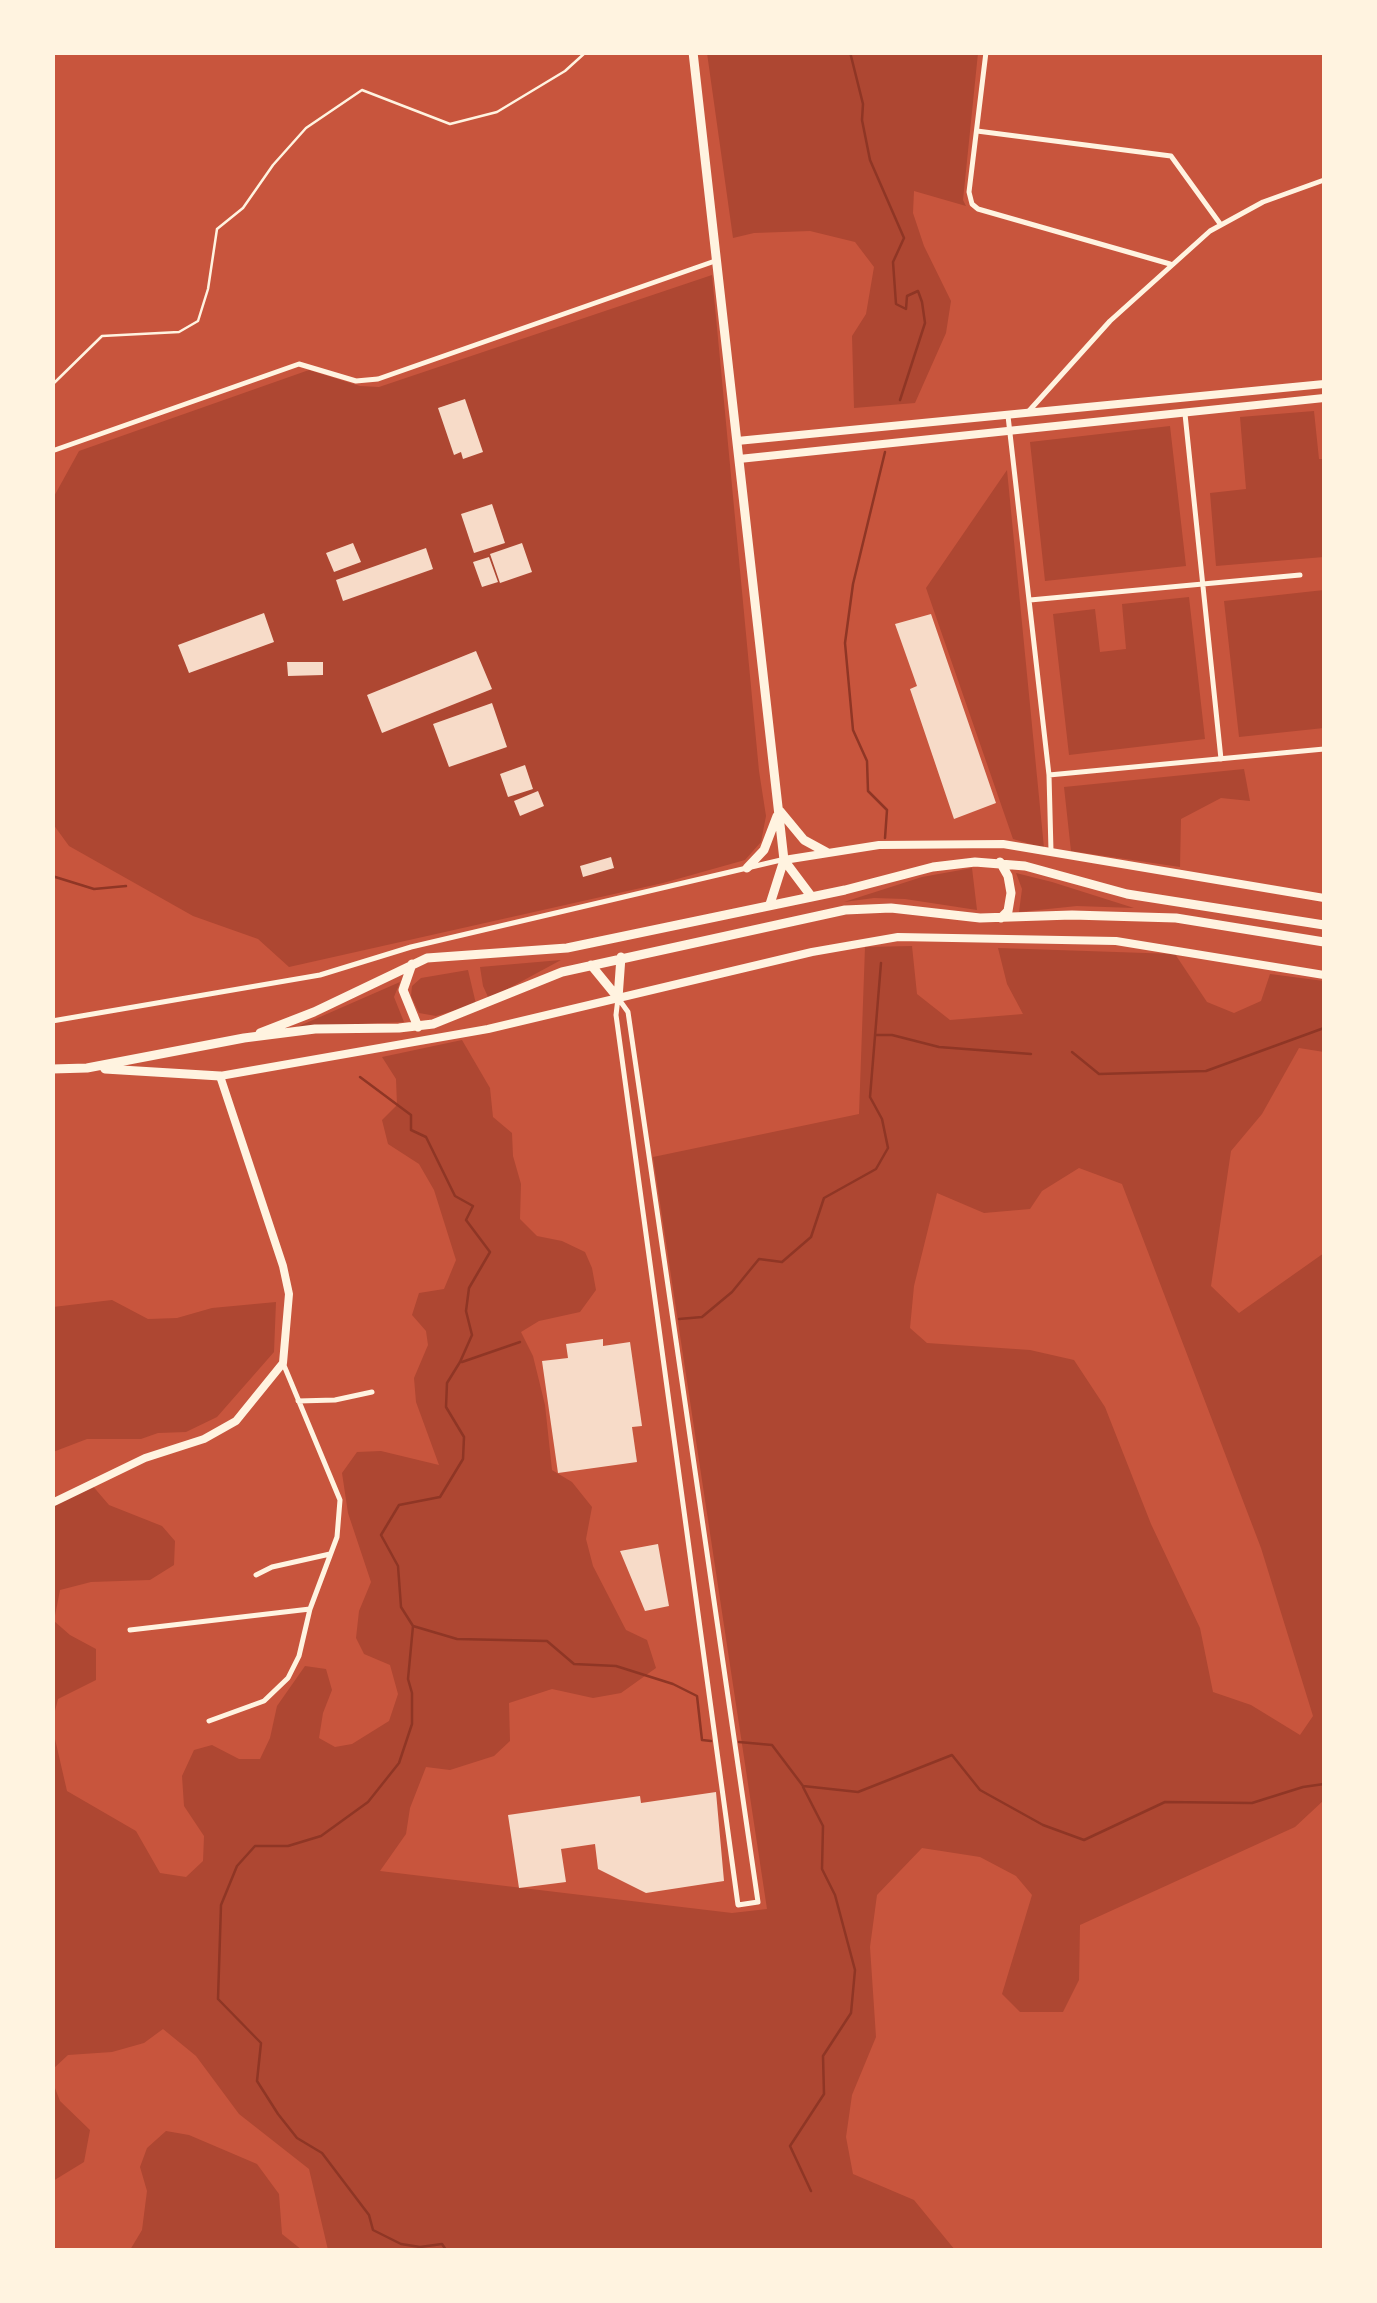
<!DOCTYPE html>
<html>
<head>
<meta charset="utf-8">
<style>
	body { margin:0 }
	#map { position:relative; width:1377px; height:2303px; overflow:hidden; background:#c8553d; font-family:"Exo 2",sans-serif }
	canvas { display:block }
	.frame { position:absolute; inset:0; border:55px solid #fff3e0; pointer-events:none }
</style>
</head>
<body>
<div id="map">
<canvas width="1377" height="2303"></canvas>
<div class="frame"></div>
</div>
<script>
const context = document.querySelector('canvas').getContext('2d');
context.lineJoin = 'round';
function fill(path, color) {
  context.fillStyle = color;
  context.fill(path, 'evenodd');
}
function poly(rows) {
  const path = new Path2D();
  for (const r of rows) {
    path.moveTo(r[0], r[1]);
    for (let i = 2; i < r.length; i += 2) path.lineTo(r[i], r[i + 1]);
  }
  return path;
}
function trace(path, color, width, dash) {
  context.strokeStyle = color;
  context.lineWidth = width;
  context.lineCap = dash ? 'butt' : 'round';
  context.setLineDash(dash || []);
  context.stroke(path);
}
fill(poly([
	[707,53,978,53,963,200,966,206,914,191,913,213,924,246,951,301,946,333,915,403,854,408,852,336,866,314,874,267,855,242,810,231,754,233,733,238],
	[712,275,759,771,766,816,761,842,745,860,663,883,289,967,258,939,193,916,69,846,53,824,52,500,79,451,309,370,360,386,379,387],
	[1314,411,1319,459,1324,459,1324,557,1216,566,1210,493,1246,489,1240,417],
	[1170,426,1186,566,1045,581,1030,442],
	[1007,470,1044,848,1013,839,926,588],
	[1324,590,1324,728,1239,737,1224,601],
	[1189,597,1205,739,1069,755,1053,614,1095,609,1100,652,1126,649,1122,604],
	[1244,769,1250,801,1221,798,1181,819,1180,867,1071,851,1064,787],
	[972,868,977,910,905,899,874,898,844,902,922,877],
	[1016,873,1052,882,1134,908,1077,906,1019,912,1022,889],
	[912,946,917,994,950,1020,1023,1014,1007,984,998,948,1175,954,1207,1002,1234,1013,1261,1001,1270,974,1324,981,1324,1052,1299,1048,1262,1114,1231,1151,1211,1286,1239,1313,1324,1253,1324,1800,1295,1827,1080,1925,1079,1980,1063,2012,1020,2012,1002,1994,1032,1895,1016,1876,980,1857,922,1848,877,1895,870,1947,876,2037,852,2095,846,2137,853,2174,914,2200,955,2250,328,2250,309,2169,239,2114,196,2056,163,2029,144,2043,112,2052,68,2055,53,2069,52,1726,67,1791,136,1831,160,1873,186,1877,203,1861,204,1836,184,1806,182,1776,194,1750,212,1745,239,1759,260,1759,270,1738,277,1706,305,1666,326,1669,332,1690,323,1713,319,1738,335,1747,352,1744,389,1721,398,1694,390,1665,364,1654,356,1638,359,1611,371,1582,348,1513,342,1473,357,1452,381,1451,439,1465,416,1402,414,1378,428,1345,426,1331,412,1315,419,1293,444,1289,456,1260,434,1190,419,1164,388,1144,382,1120,397,1105,396,1079,382,1057,462,1040,490,1088,493,1117,512,1133,513,1156,521,1184,520,1219,537,1236,562,1241,585,1252,592,1268,596,1290,580,1312,539,1321,521,1332,533,1356,545,1405,552,1470,572,1482,592,1507,586,1539,593,1566,626,1630,647,1640,656,1668,621,1693,593,1698,552,1689,509,1703,510,1741,494,1756,450,1770,426,1767,410,1808,406,1834,380,1871,732,1913,767,1909,653,1157,859,1114,865,947],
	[1079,1168,1122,1184,1261,1548,1313,1716,1300,1735,1251,1705,1213,1692,1200,1628,1151,1524,1105,1407,1074,1360,1030,1350,927,1343,910,1328,914,1286,937,1193,984,1213,1030,1209,1042,1191],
	[561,960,489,999,483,986,480,967],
	[468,970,476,1004,436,1016,419,1013,411,996,412,986,421,978],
	[400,982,394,997,404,1022,297,1027],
	[112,1300,148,1319,177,1318,212,1308,276,1302,274,1352,217,1417,186,1432,158,1433,141,1439,87,1439,53,1452,53,1307],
	[91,1484,109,1505,162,1526,175,1541,174,1565,150,1580,91,1582,60,1590,54,1621,70,1635,96,1649,96,1680,58,1699,53,1719,53,1502],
	[53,2083,60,2101,90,2130,84,2162,53,2181],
	[166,2131,189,2135,257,2164,279,2194,282,2234,302,2250,130,2250,142,2230,147,2191,140,2167,147,2148]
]), '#ae4732');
trace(poly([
	[850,52,863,104,862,120,870,160,904,238,893,262,896,304,906,309,907,296,918,291,922,302,925,323,900,400],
	[885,838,887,810,868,791,867,761,853,730,845,643,853,584,885,452],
	[52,876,94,889,126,886],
	[875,1035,892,1035,939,1047,1031,1054],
	[1072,1052,1099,1074,1206,1071,1324,1028],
	[360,1077,411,1115,411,1130,426,1137,455,1196,473,1206,466,1220,490,1252,469,1288,466,1311,472,1335,460,1362,447,1383,446,1407,464,1437,463,1459,440,1497,399,1505,381,1535,398,1566,401,1607,413,1626,408,1679,412,1693,412,1724,399,1763,368,1802,321,1836,288,1846,255,1846,237,1866,221,1905,218,1999,261,2043,257,2081,278,2114,297,2138,322,2153,369,2215,373,2230,401,2244,420,2247,442,2244,446,2250],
	[679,1319,702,1317,732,1292,759,1259,782,1262,811,1237,824,1198,876,1169,888,1148,882,1119,870,1097,881,963],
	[462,1362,520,1342],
	[413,1626,457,1639,547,1641,574,1664,616,1666,673,1684,697,1696,702,1740,711,1741],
	[739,1742,772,1745,803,1786,858,1792,952,1755,980,1790,1043,1825,1084,1840,1165,1802,1252,1803,1303,1787,1324,1784],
	[803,1787,823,1826,822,1869,835,1895,855,1970,851,2013,823,2056,824,2094,790,2146,811,2191]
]), '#8f3625', 2.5);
fill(poly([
	[465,399,483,452,463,459,461,452,454,455,438,408],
	[492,504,505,543,474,553,461,514],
	[353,543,361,562,334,572,326,553],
	[522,543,532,572,500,583,490,554],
	[426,548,433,569,343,601,336,580],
	[489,557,498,582,482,587,473,562],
	[264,613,274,642,189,673,178,645],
	[931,614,996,803,954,819,910,689,917,686,895,624],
	[476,651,492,689,382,733,367,695],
	[287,662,323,662,323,675,288,676],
	[492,703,507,747,449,767,433,724],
	[525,765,533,789,508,797,500,774],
	[538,791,544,806,520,816,514,801],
	[611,857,614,868,583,877,580,866],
	[603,1339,603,1346,630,1342,642,1426,632,1427,637,1462,558,1473,542,1361,568,1358,566,1344],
	[658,1544,669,1606,645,1611,620,1551],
	[716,1792,724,1881,646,1893,598,1869,595,1844,561,1849,566,1882,519,1888,508,1815,640,1796,641,1803]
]), '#f7dbc8');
trace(poly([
	[52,385,102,336,179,332,198,321,208,289,217,229,243,208,273,165,306,128,362,90,450,124,497,112,565,71,586,52]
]), '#fff3e0', 2.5);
trace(poly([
	[986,52,969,192,972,204,978,209,1170,264],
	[977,131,1171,156,1221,225],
	[1028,412,1110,321,1210,231,1263,202,1324,180],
	[1185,414,1221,759],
	[1008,416,1049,775,1051,851],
	[52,451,299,364,356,381,378,379,715,261],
	[1030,600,1300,575],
	[1049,775,1324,749],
	[618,998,628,1012,758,1902,738,1905,616,1015,618,998],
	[52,1021,320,975,411,947,781,860],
	[298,1401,335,1400,372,1392],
	[256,1575,272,1567,330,1554],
	[130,1630,310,1609],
	[209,1721,264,1701,288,1678,299,1656,310,1609,337,1537,340,1500,283,1363]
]), '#fff3e0', 5);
trace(poly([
	[784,860,879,845,1003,844,1324,898],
	[52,1503,145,1458,204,1439,236,1421,283,1363,289,1294,283,1266,220,1076,488,1029,812,952,898,937,1116,941,1324,975]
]), '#fff3e0', 8);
trace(poly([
	[737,441,1324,384],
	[739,459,1324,398]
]), '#fff3e0', 8);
trace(poly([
	[693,52,784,860,770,904],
	[780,811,804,840,826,852],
	[784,860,811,896],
	[747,868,764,850,777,816]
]), '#fff3e0', 9);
trace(poly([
	[1000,862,1008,876,1011,893,1008,911,1001,918],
	[412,964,403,990,418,1027],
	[591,965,618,998],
	[618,998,621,957],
	[260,1033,314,1012,427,958,567,948,845,890,933,867,975,862,1025,866,1127,894,1324,925],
	[52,1069,87,1068,244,1038,315,1029,399,1028,433,1024,562,972,845,910,891,908,980,918,1072,915,1176,918,1324,942],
	[105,1069,220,1076]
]), '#fff3e0', 9);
</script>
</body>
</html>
